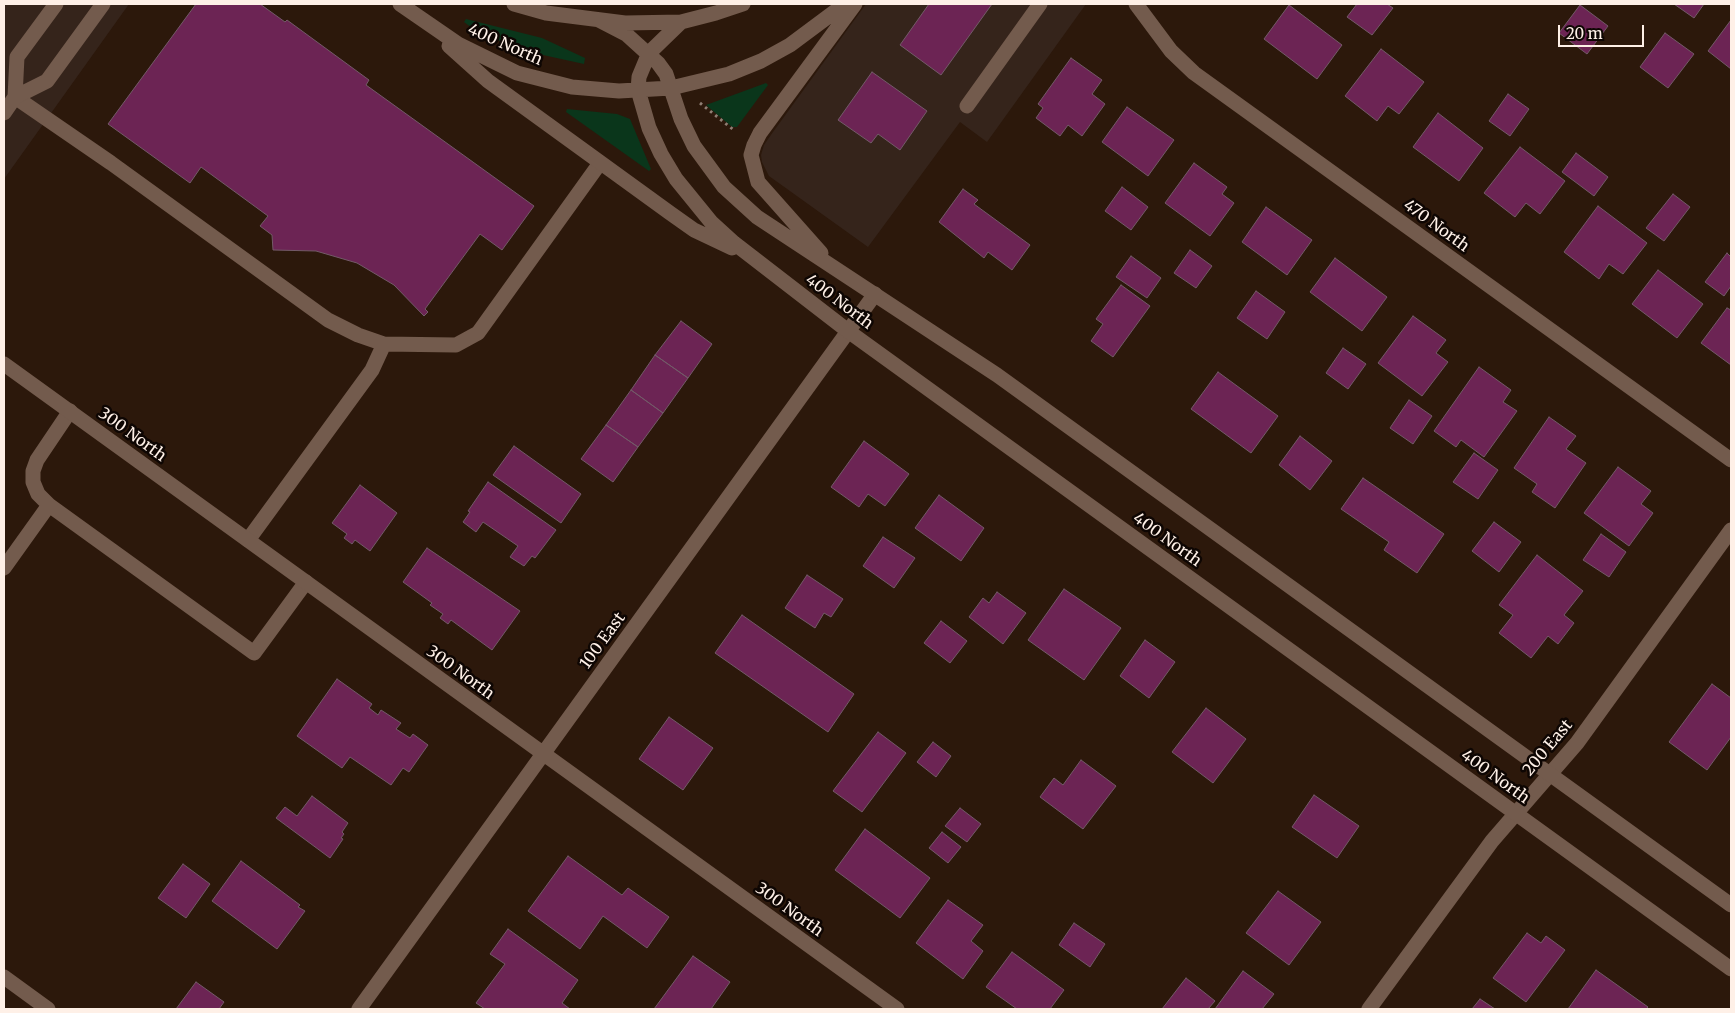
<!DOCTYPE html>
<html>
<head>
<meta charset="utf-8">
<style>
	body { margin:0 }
	#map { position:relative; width:1735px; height:1013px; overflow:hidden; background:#2c180b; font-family:Merriweather,serif }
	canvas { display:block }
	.frame { position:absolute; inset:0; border:5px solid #fef0e7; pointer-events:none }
	.scale { position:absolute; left:1558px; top:25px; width:86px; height:22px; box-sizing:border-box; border:2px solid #fef0e7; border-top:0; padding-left:6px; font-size:15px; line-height:18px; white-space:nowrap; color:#fef0e7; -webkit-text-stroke:4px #0e0603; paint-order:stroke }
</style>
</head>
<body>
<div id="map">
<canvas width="1735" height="1013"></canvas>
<div class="frame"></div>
<div class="scale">20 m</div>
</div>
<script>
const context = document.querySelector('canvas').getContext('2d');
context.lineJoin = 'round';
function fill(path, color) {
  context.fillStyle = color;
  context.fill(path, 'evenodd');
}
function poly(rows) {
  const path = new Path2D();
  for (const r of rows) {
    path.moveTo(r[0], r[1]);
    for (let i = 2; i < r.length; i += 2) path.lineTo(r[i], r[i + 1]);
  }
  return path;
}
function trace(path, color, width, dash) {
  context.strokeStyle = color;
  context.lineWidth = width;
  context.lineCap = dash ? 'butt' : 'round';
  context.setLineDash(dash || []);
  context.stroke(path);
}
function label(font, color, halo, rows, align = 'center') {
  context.font = font + ' Merriweather,serif';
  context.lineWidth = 5;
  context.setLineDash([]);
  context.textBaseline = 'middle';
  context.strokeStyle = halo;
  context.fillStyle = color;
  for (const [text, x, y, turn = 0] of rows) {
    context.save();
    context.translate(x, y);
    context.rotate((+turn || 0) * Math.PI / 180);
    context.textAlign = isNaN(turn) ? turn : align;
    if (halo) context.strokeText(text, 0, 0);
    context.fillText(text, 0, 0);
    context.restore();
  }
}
fill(poly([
	[4,4,129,4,4,179],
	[866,4,1086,4,987,142,960,122,868,247,769,176,762,162,761,155,764,145,773,132]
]), '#35241b');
fill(poly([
	[466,19,542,38,585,58,584,64,543,55,504,43,468,25,464,22],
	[766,83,768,85,737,127,732,127,706,105],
	[567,109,617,114,630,119,651,169,649,171,566,112]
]), '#0a361b');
const building = poly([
	[196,4,260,4,285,22,287,20,369,80,366,85,534,206,502,250,480,234,425,309,428,312,424,316,394,285,357,263,316,251,273,250,272,235,260,226,268,216,201,167,190,183,108,124,196,4],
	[929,4,992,4,941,75,900,45,929,4],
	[1357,4,1387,4,1393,8,1372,35,1347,17,1357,4],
	[1674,4,1704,4,1694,18,1674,4],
	[1289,5,1342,45,1317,79,1264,39,1289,5],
	[1580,5,1608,26,1587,54,1559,33,1580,5],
	[1731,20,1731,69,1708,51,1731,20],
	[1665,33,1694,54,1668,88,1640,67,1665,33],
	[1381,49,1424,82,1399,114,1388,106,1377,121,1345,96,1381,49],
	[1071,58,1102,80,1092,94,1105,104,1082,136,1068,125,1060,136,1036,118,1043,108,1038,104,1071,58],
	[872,72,927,111,900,150,878,134,871,143,838,120,872,72],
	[1508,94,1529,109,1510,136,1489,121,1508,94],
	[1127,107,1174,140,1148,176,1102,142,1127,107],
	[1438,113,1483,148,1459,181,1413,147,1438,113],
	[1520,147,1565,181,1540,214,1526,203,1515,217,1484,193,1520,147],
	[1576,153,1608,177,1594,196,1562,172,1576,153],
	[1194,163,1227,187,1222,194,1234,203,1210,236,1165,203,1194,163],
	[1122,187,1148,207,1131,230,1105,211,1122,187],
	[963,189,978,200,974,204,1030,245,1012,270,988,252,984,258,939,222,963,189],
	[1673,194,1690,207,1664,241,1646,228,1673,194],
	[1598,206,1647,243,1623,274,1609,264,1599,279,1564,252,1598,206],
	[1266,207,1312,240,1287,275,1242,242,1266,207],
	[1190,250,1212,266,1196,288,1174,273,1190,250],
	[1727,253,1731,257,1731,286,1724,296,1705,282,1727,253],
	[1131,256,1161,278,1147,298,1116,277,1131,256],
	[1335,258,1387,297,1362,331,1310,292,1335,258],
	[1658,270,1703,304,1677,338,1632,304,1658,270],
	[1121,285,1150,306,1113,357,1091,341,1103,324,1096,319,1121,285],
	[1256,291,1285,312,1267,339,1237,318,1256,291],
	[1727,308,1731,310,1731,365,1701,343,1727,308],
	[1413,316,1446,340,1436,353,1448,362,1422,396,1378,363,1413,316],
	[681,321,712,344,688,378,655,355,681,321],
	[1343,348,1366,364,1348,389,1326,373,1343,348],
	[655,355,688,378,663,413,631,390,655,355],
	[1479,367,1511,390,1503,402,1517,411,1484,457,1461,440,1456,447,1434,431,1479,367],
	[1218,372,1278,416,1251,453,1191,409,1218,372],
	[631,390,663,413,638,447,606,425,631,390],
	[1409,400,1432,416,1413,444,1390,428,1409,400],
	[1549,417,1576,436,1566,449,1586,463,1555,508,1532,492,1537,484,1514,468,1549,417],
	[606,425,638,447,613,482,581,459,606,425],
	[1300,436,1332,461,1310,490,1279,465,1300,436],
	[864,441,909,474,885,506,868,494,859,507,831,487,864,441],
	[514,446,581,494,561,523,493,475,514,446],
	[1474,453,1498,470,1478,499,1453,482,1474,453],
	[1618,467,1651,491,1641,504,1653,513,1629,546,1584,513,1618,467],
	[1363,478,1444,534,1417,573,1384,550,1389,542,1341,509,1363,478],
	[488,482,556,530,535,558,532,556,524,566,510,557,518,546,483,522,476,532,463,522,470,512,468,511,488,482],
	[360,485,397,513,370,551,355,540,352,544,344,538,347,534,332,523,360,485],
	[939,495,984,528,961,561,915,528,939,495],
	[1494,522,1521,542,1499,572,1472,551,1494,522],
	[1601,534,1626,552,1609,577,1583,560,1601,534],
	[883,537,915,558,894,588,863,566,883,537],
	[427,548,520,611,492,650,451,620,448,624,440,618,443,614,430,605,432,603,403,582,427,548],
	[1537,555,1583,591,1564,615,1574,623,1558,644,1548,636,1531,658,1499,633,1513,615,1499,605,1537,555],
	[807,575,843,599,831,617,824,613,815,628,785,608,807,575],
	[1064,589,1121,628,1084,680,1028,640,1064,589],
	[997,592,1026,613,1003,644,969,617,983,598,989,603,997,592],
	[742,615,854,694,828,732,715,653,742,615],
	[941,621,967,641,950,663,924,643,941,621],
	[1145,640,1175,662,1149,698,1120,676,1145,640],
	[337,679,372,704,369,708,378,715,381,710,401,723,396,729,410,738,413,734,428,745,409,772,403,768,391,785,350,757,342,768,297,736,337,679],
	[1712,684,1731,698,1731,737,1707,770,1669,742,1712,684],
	[1206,708,1246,739,1213,783,1172,752,1206,708],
	[669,717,713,748,683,790,639,759,669,717],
	[878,732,906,753,862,812,833,791,878,732],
	[933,742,951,756,936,777,917,762,933,742],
	[1081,760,1116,786,1083,829,1040,797,1054,778,1063,785,1081,760],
	[1314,795,1359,826,1337,858,1292,827,1314,795],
	[312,796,348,823,342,832,344,834,341,838,343,839,330,858,276,818,285,807,297,816,312,796],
	[960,808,981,824,967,842,945,826,960,808],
	[865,829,930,878,900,918,835,870,865,829],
	[942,832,961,847,948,863,929,848,942,832],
	[568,856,622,895,628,888,669,917,647,948,603,916,580,949,528,911,568,856],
	[241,861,300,905,298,907,305,911,277,949,212,901,241,861],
	[183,864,210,884,186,918,158,898,183,864],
	[1278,891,1321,922,1289,965,1246,933,1278,891],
	[948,900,983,925,971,941,983,951,963,979,916,943,948,900],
	[1074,923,1105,944,1090,967,1059,945,1074,923],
	[508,929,578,980,562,1003,570,1009,485,1009,476,1003,505,964,490,954,508,929],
	[1527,933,1541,943,1546,936,1565,950,1526,1002,1493,978,1527,933],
	[1012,952,1064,990,1050,1009,1017,1009,986,987,1012,952],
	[693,956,730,982,711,1009,654,1009,693,956],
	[1596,970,1648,1007,1646,1009,1568,1009,1596,970],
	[1243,971,1274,994,1262,1009,1215,1009,1243,971],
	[1186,978,1215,1001,1208,1009,1162,1009,1186,978],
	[196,982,224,1002,219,1009,176,1009,196,982],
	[1480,999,1495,1009,1472,1009,1480,999]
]);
fill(building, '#6c2454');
trace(building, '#735a68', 1);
trace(poly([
	[700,103,735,131]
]), '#8f7e73', 3, [2.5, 4]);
trace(poly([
	[15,97,111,163,328,320,358,335,384,344,456,345,478,333,600,163],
	[967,106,1040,4],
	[49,505,254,653,306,582],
	[248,540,372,370,384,344],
	[4,568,49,505,38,494,33,482,33,471,37,460,70,411]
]), '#735b4d', 15);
trace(poly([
	[1136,4,1171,51,1194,73,1731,460],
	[4,364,897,1009],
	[4,977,48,1009],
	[359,1009,875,294],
	[1369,1009,1492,841,1577,743,1731,530]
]), '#735b4d', 15);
trace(poly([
	[15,97,17,57,56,4],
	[4,113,15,97,47,81,103,4]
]), '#735b4d', 15);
trace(poly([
	[400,4,458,44,517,73,572,87,619,91,671,88,729,74,761,61,790,45,845,4],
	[514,4,546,13,625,23,681,22,716,13,743,4],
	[599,20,626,34,658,63,666,74,681,119,694,146,724,187,757,217,997,375,1731,905],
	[681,22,649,53,639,77,638,90,649,128,661,154,676,179,711,222,734,243,848,331,1731,969],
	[449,46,488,81,670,213,694,230,732,248],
	[821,253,758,182,751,155,754,145,760,133,855,4]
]), '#735b4d', 15);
label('16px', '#fef0e7', '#0e0603', [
	["400 North",505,45,24],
	["470 North",1436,226,36],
	["400 North",839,302,37],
	["300 North",132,435,36],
	["400 North",1167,540,36],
	["100 East",603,641,-54],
	["300 North",460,673,36],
	["200 East",1548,748,-50],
	["400 North",1495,777,36],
	["300 North",789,910,36]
]);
</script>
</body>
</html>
